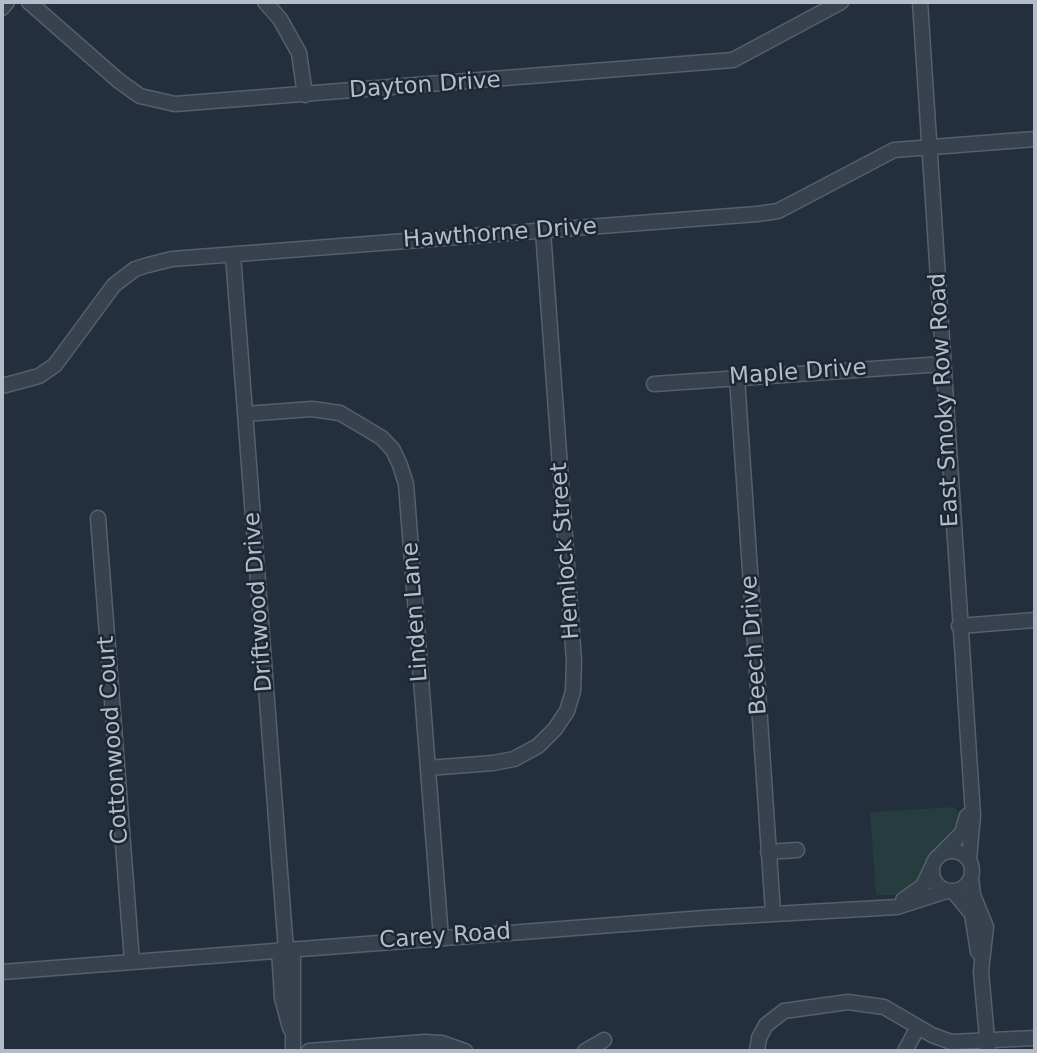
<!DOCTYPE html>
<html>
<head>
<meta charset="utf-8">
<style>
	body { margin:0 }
	#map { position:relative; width:1037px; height:1053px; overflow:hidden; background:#242f3e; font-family:"DejaVu Sans",sans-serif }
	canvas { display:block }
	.frame { position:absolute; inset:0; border:4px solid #b4bcc9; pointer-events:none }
</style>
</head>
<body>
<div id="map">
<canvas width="1037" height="1053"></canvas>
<div class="frame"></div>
</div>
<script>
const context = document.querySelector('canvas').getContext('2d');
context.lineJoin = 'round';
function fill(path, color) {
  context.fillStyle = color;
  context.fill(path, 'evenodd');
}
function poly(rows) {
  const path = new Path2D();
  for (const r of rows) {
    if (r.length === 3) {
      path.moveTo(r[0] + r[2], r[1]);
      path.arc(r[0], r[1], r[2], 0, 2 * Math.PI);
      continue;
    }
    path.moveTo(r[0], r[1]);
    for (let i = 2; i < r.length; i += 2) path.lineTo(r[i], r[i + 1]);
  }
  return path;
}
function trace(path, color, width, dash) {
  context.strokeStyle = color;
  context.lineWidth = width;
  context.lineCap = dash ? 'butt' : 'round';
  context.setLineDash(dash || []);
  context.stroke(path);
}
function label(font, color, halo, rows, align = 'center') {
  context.font = font + ' "DejaVu Sans",sans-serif';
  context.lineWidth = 5;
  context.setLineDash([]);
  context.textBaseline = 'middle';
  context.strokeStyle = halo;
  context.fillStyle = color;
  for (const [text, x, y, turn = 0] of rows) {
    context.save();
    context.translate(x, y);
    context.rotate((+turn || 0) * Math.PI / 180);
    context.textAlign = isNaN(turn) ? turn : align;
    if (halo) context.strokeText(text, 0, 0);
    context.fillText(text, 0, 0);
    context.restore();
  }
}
fill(poly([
	[954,807,963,816,959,829,930,856,923,876,914,885,901,895,876,895,870,812]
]), '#263c3f');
const minor = poly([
	[29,2,119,81,140,96,175,104,733,60,841,2],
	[265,2,280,19,299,53,305,95],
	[920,2,973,815,969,860],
	[2,8,7,2],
	[233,255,286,950],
	[737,377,773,913],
	[654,384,943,364],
	[2,386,39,376,55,365,114,285,135,269,148,265,172,259,757,214,778,211,894,150,1035,139],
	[245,414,312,409,340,413,382,438,393,450,400,465,406,484,441,938],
	[98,518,132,961],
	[959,626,1035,620],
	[428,768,493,763,514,759,538,746,555,729,567,711,573,691,574,661,543,231],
	[952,871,20],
	[768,852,797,850],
	[942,853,962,833,967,816],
	[971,877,973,895,986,927,981,971,988,1050],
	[953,891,972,914,978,952],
	[903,900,923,886,932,867],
	[293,949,293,1051],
	[279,950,282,998,290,1028],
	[2,972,704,918,897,907,947,891],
	[309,1051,425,1042,442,1043,465,1051],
	[585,1051,604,1040],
	[757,1051,759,1038,766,1025,784,1011,848,1002,884,1007,932,1035,951,1042,1035,1038],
	[905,1051,918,1027]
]);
trace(minor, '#565f6c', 17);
trace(minor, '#38414e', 14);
label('23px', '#b4bcc9', '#1d2633', [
	["Dayton Drive",425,86,-4],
	["Hawthorne Drive",500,234,-4],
	["Maple Drive",798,373,-4],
	["East Smoky Row Road",945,400,-93],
	["Hemlock Street",566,551,-94],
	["Driftwood Drive",259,602,-94],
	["Linden Lane",416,612,-94],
	["Beech Drive",755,645,-94],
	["Cottonwood Court",114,740,-94],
	["Carey Road",445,937,-4]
]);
</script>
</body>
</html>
